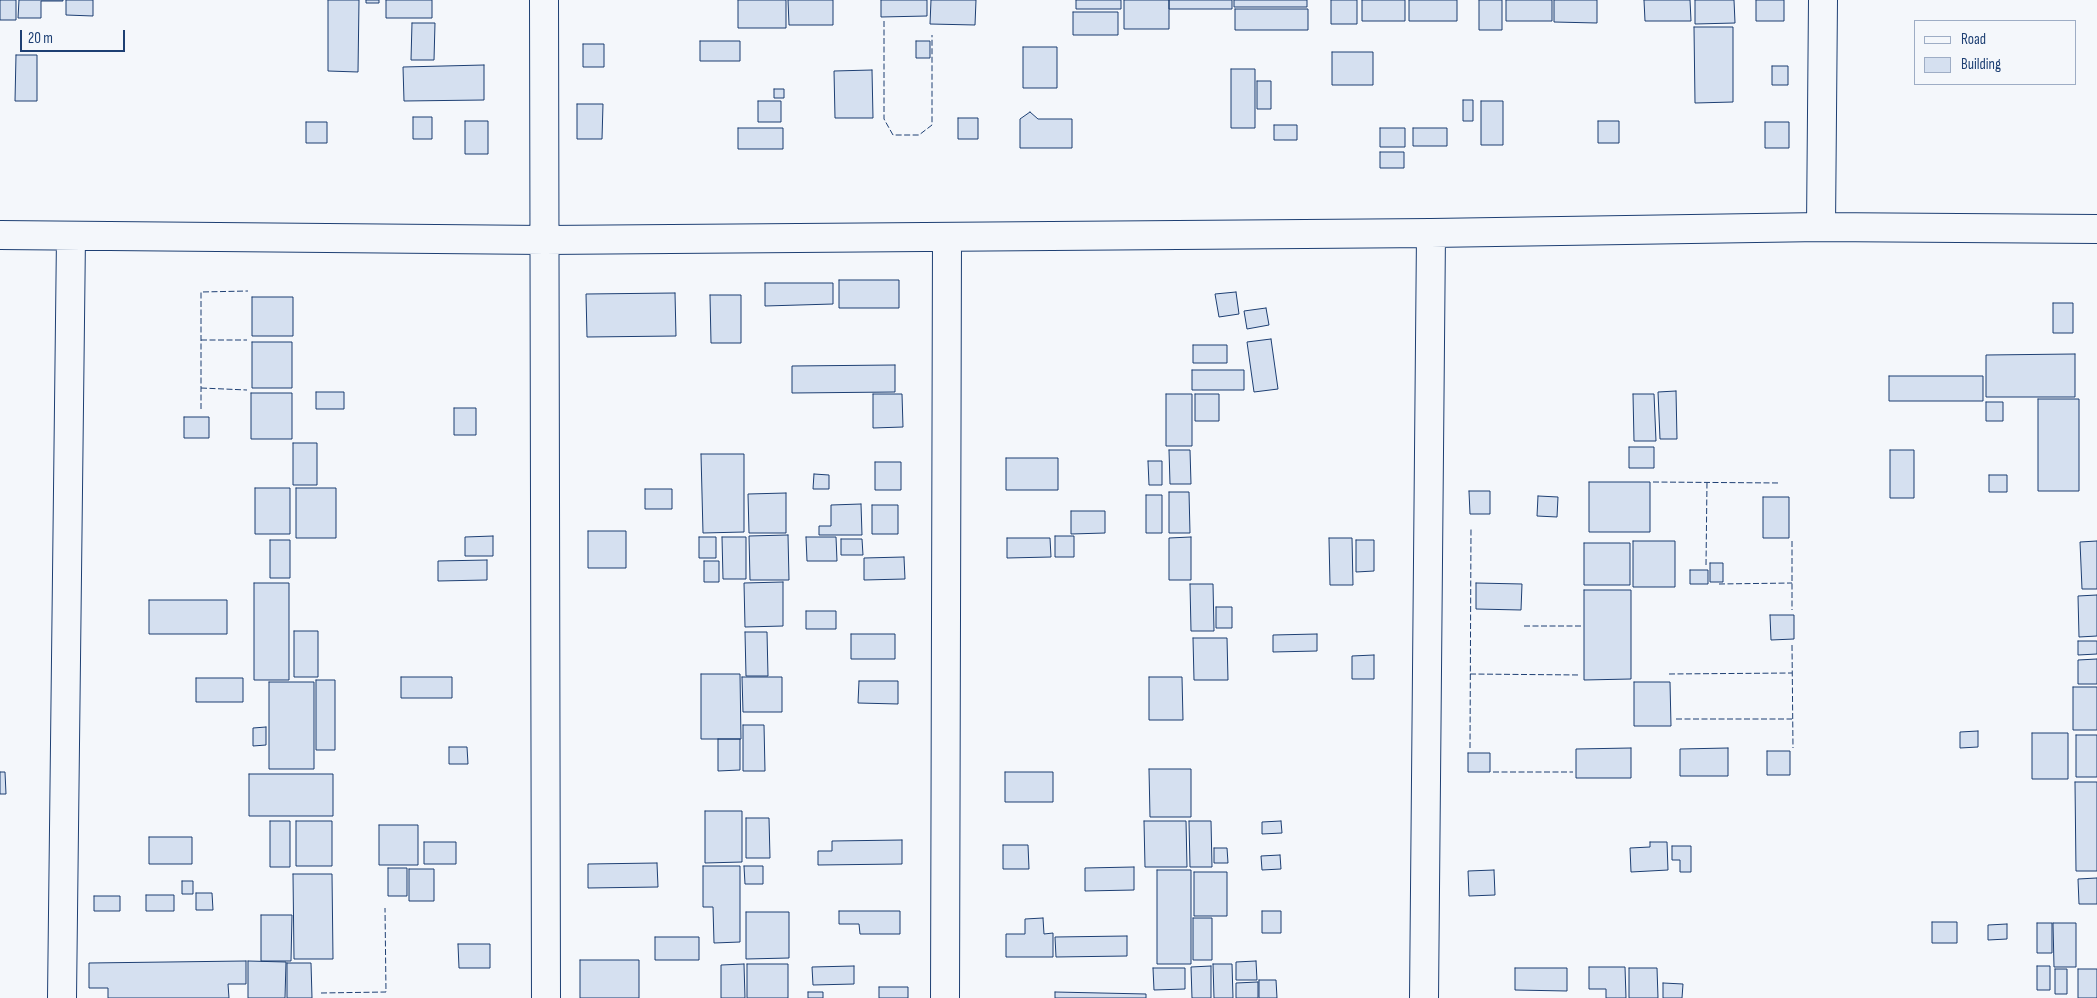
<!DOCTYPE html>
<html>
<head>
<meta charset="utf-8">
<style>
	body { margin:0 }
	#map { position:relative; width:2097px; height:998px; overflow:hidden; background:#f4f7fb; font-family:"Sofia Sans Condensed",sans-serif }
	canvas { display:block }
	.legend { position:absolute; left:1914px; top:20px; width:162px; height:65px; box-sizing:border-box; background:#f4f7fb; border:1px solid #9eadc5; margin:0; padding:6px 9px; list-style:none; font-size:15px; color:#1d3f73 }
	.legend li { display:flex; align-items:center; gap:10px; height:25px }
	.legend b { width:25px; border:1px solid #9eadc5 }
	.scale { position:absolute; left:20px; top:30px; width:105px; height:22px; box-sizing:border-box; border:2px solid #1d3f73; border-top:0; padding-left:6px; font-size:15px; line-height:18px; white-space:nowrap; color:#1d3f73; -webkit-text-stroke:4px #f4f7fb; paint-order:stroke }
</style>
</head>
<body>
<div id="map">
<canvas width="2097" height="998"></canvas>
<ul class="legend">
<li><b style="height:6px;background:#f4f7fb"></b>Road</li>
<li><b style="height:14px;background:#d5e0f0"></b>Building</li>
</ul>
<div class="scale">20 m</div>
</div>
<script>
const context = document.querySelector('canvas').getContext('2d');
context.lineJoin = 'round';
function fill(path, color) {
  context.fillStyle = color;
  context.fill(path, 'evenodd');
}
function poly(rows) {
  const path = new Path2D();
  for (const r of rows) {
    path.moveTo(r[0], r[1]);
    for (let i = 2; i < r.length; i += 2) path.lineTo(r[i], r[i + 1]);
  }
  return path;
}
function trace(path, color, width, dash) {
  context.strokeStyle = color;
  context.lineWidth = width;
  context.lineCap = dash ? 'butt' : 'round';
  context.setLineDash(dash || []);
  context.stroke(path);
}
const building = poly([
	[0,0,16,0,16,20,0,20,0,0],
	[19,0,63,0,63,1,41,1,41,18,18,18,19,0],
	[66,0,93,0,93,16,66,15,66,0],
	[328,0,359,0,358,72,328,71,328,0],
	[366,0,379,0,379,3,366,3,366,0],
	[386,0,432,0,432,18,386,18,386,0],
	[738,0,786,0,786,28,738,28,738,0],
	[788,0,833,0,833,25,789,25,788,0],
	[881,0,927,0,927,16,881,17,881,0],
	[931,0,976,0,975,25,930,24,931,0],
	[1076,0,1121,0,1121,9,1076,9,1076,0],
	[1124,0,1169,0,1169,29,1124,29,1124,0],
	[1169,0,1232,0,1232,9,1169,9,1169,0],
	[1234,0,1307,0,1307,7,1234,7,1234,0],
	[1331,0,1357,0,1357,24,1331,24,1331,0],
	[1362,0,1405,0,1405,21,1362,21,1362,0],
	[1409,0,1457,0,1457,21,1409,21,1409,0],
	[1479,0,1502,0,1502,30,1479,30,1479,0],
	[1506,0,1552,0,1552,21,1506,21,1506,0],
	[1554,0,1597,0,1597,23,1554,22,1554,0],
	[1644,0,1690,0,1691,21,1645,21,1644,0],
	[1695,0,1734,0,1735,23,1695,24,1695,0],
	[1756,0,1784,0,1784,21,1756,21,1756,0],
	[1235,9,1308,9,1308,30,1235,30,1235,9],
	[1073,12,1118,12,1118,35,1073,35,1073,12],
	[412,23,435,23,434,60,411,60,412,23],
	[1694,27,1733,27,1733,102,1695,103,1694,27],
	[700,41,740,41,740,61,700,61,700,41],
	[916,41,930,41,930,58,916,58,916,41],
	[583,44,604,44,604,67,583,67,583,44],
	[1023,47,1057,47,1057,88,1023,88,1023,47],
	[1332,52,1373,52,1373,85,1332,85,1332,52],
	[16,55,37,55,37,101,15,101,16,55],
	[484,65,484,100,404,101,403,67,484,65],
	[1772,66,1788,66,1788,85,1772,85,1772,66],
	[1231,69,1255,69,1255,128,1231,128,1231,69],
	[872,70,873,118,835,118,834,71,872,70],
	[1257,81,1271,81,1271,109,1257,109,1257,81],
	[774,89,784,89,784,98,774,98,774,89],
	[1463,100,1473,100,1473,121,1463,121,1463,100],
	[758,101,781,101,781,122,758,122,758,101],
	[1481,101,1503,101,1503,145,1481,145,1481,101],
	[577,104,603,104,602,139,577,139,577,104],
	[1030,112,1038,119,1072,119,1072,148,1020,148,1020,119,1030,112],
	[413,117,432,117,432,139,413,139,413,117],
	[958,118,978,118,978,139,958,139,958,118],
	[465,121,488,121,488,154,465,154,465,121],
	[1598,121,1619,121,1619,143,1598,143,1598,121],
	[306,122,327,122,327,143,306,143,306,122],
	[1765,122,1789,122,1789,148,1765,148,1765,122],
	[1274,125,1297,125,1297,140,1274,140,1274,125],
	[738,128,783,128,783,149,738,149,738,128],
	[1380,128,1405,128,1405,147,1380,147,1380,128],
	[1413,128,1447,128,1447,146,1413,146,1413,128],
	[1380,152,1404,152,1404,168,1380,168,1380,152],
	[839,280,899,280,899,308,839,308,839,280],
	[765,283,833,283,833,304,765,306,765,283],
	[1236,292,1239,314,1219,317,1215,294,1236,292],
	[675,293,676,336,587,337,586,294,675,293],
	[710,295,741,295,741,343,711,343,710,295],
	[252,297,293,297,293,336,252,336,252,297],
	[2053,303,2073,303,2073,333,2053,333,2053,303],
	[1266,308,1269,325,1247,329,1244,311,1266,308],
	[1271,339,1278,389,1254,392,1247,342,1271,339],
	[252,342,292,342,292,388,252,388,252,342],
	[1193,345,1227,345,1227,363,1193,363,1193,345],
	[2075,354,2075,397,1986,397,1986,355,2075,354],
	[895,365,895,392,792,393,792,366,895,365],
	[1192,370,1244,370,1244,390,1192,390,1192,370],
	[1889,376,1983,376,1983,401,1889,401,1889,376],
	[1676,391,1677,439,1660,439,1658,392,1676,391],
	[316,392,344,392,344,409,316,409,316,392],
	[251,393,292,393,292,439,251,439,251,393],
	[873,394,902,394,903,427,873,428,873,394],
	[1166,394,1192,394,1192,446,1166,446,1166,394],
	[1195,394,1219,394,1219,421,1195,421,1195,394],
	[1633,394,1654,394,1656,441,1634,441,1633,394],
	[2038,399,2079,399,2079,491,2038,491,2038,399],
	[1986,402,2003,402,2003,421,1986,421,1986,402],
	[454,408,476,408,476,435,454,435,454,408],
	[184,417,209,417,209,438,184,438,184,417],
	[293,443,317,443,317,485,293,485,293,443],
	[1629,447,1654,447,1654,468,1629,468,1629,447],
	[1169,450,1190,450,1191,484,1170,484,1169,450],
	[1890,450,1914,450,1914,498,1890,498,1890,450],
	[701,454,744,454,744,532,703,533,701,454],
	[1006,458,1058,458,1058,490,1006,490,1006,458],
	[1148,461,1162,461,1162,485,1149,485,1148,461],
	[875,462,901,462,901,490,875,490,875,462],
	[814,474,829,475,829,489,813,489,814,474],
	[1989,475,2007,475,2007,492,1989,492,1989,475],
	[1589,482,1650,482,1650,532,1589,532,1589,482],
	[255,488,290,488,290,534,255,534,255,488],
	[296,488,336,488,336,538,296,538,296,488],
	[645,489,672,489,672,509,645,509,645,489],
	[1469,491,1490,491,1490,514,1470,514,1469,491],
	[1169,492,1189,492,1190,533,1169,533,1169,492],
	[786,493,786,533,749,533,748,494,786,493],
	[1146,495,1162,495,1162,533,1146,533,1146,495],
	[1538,496,1558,497,1557,517,1537,516,1538,496],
	[1763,497,1789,497,1789,538,1763,538,1763,497],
	[861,504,862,535,819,535,819,526,831,526,831,505,861,504],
	[872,505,898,505,898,534,872,534,872,505],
	[1071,511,1105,511,1105,533,1071,534,1071,511],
	[588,531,626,531,626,568,588,568,588,531],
	[788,535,789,580,750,580,749,536,788,535],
	[493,536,493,556,465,556,465,537,493,536],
	[1055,536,1074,536,1074,557,1055,557,1055,536],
	[699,537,716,537,716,558,699,558,699,537],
	[722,537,746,537,746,579,723,579,722,537],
	[806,537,836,537,837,561,807,561,806,537],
	[1191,537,1191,580,1169,580,1169,538,1191,537],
	[1007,538,1050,538,1051,557,1007,558,1007,538],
	[1329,538,1352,538,1353,585,1330,585,1329,538],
	[841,539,862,539,863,555,841,555,841,539],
	[270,540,290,540,290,578,270,578,270,540],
	[1356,540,1374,540,1374,571,1356,572,1356,540],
	[1633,541,1675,541,1675,587,1633,587,1633,541],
	[2097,541,2097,589,2082,589,2080,542,2097,541],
	[1584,543,1630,543,1630,585,1584,585,1584,543],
	[904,557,905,579,864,580,864,558,904,557],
	[487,560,487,580,438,581,438,561,487,560],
	[704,561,719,561,719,582,704,582,704,561],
	[1710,563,1723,563,1723,582,1710,582,1710,563],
	[1690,570,1708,570,1708,584,1690,584,1690,570],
	[783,582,783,626,745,627,744,583,783,582],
	[254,583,289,583,289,680,254,680,254,583],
	[1476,583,1522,584,1521,610,1476,609,1476,583],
	[1190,584,1213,584,1214,631,1191,631,1190,584],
	[1584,590,1631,590,1631,679,1584,680,1584,590],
	[2097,595,2097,636,2079,637,2078,596,2097,595],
	[149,600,227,600,227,634,149,634,149,600],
	[1216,607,1232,607,1232,628,1216,628,1216,607],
	[806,611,836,611,836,629,806,629,806,611],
	[1770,615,1794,615,1794,639,1771,640,1770,615],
	[294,631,318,631,318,677,294,677,294,631],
	[745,632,767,632,768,676,746,676,745,632],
	[851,634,895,634,895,659,851,659,851,634],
	[1317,634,1317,651,1273,652,1273,635,1317,634],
	[1193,638,1227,638,1228,680,1194,680,1193,638],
	[2078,641,2097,641,2097,654,2078,655,2078,641],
	[1374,655,1374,679,1352,679,1352,656,1374,655],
	[2097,659,2097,684,2078,684,2078,660,2097,659],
	[701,674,740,674,741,739,701,739,701,674],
	[401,677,452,677,452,698,401,698,401,677],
	[742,677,782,677,782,712,743,712,742,677],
	[1149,677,1182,677,1183,720,1149,720,1149,677],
	[196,678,243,678,243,702,196,702,196,678],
	[316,680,335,680,335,750,316,750,316,680],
	[859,681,898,681,898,704,858,703,859,681],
	[269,682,314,682,314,769,269,769,269,682],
	[1634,682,1670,682,1671,726,1634,726,1634,682],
	[2073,687,2097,687,2097,730,2073,730,2073,687],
	[743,725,764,725,765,771,743,771,743,725],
	[266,727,266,745,253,746,253,728,266,727],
	[1978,731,1978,747,1960,748,1960,732,1978,731],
	[2032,733,2068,733,2068,779,2032,779,2032,733],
	[2076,735,2097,735,2097,777,2076,777,2076,735],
	[718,739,740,739,740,770,718,771,718,739],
	[449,747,467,747,468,764,449,764,449,747],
	[1631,748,1631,778,1576,778,1576,749,1631,748],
	[1728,748,1728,776,1680,776,1680,749,1728,748],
	[1767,751,1790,751,1790,775,1767,775,1767,751],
	[1468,753,1490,753,1490,772,1468,772,1468,753],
	[1149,769,1191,769,1191,817,1150,817,1149,769],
	[0,772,5,772,6,794,0,794,0,772],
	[1005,772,1053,772,1053,802,1005,802,1005,772],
	[249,774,333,774,333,816,249,816,249,774],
	[2075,782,2097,782,2097,871,2076,871,2075,782],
	[705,811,742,811,742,862,705,863,705,811],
	[746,818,769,818,770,858,746,858,746,818],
	[270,821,290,821,290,867,270,867,270,821],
	[296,821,332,821,332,866,296,866,296,821],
	[1144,821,1186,821,1187,867,1145,867,1144,821],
	[1189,821,1211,821,1212,867,1190,867,1189,821],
	[1281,821,1282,833,1262,834,1262,822,1281,821],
	[379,825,418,825,418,865,379,865,379,825],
	[149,837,192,837,192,864,149,864,149,837],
	[902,840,902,864,818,865,818,851,832,851,832,841,902,840],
	[424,842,456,842,456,864,424,864,424,842],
	[1650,842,1667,842,1668,870,1631,872,1630,848,1650,847,1650,842],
	[1003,845,1028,845,1029,869,1003,869,1003,845],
	[1672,846,1691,846,1691,872,1680,872,1680,860,1672,860,1672,846],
	[1214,848,1227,848,1228,863,1214,863,1214,848],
	[1280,855,1281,869,1262,870,1261,856,1280,855],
	[657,863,658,887,588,888,588,864,657,863],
	[703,866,740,866,740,942,714,943,713,907,703,907,703,866],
	[744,866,763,866,763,884,745,884,744,866],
	[1134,867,1134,890,1085,891,1085,868,1134,867],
	[388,868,407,868,407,896,388,896,388,868],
	[409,869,434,869,434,901,409,901,409,869],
	[1157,870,1191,870,1191,964,1157,964,1157,870],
	[1494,870,1495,895,1469,896,1468,871,1494,870],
	[1194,872,1227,872,1227,916,1194,916,1194,872],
	[293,874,332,874,333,959,294,959,293,874],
	[2097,878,2097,904,2079,904,2078,879,2097,878],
	[182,881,193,881,193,894,182,894,182,881],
	[196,893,212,893,213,910,196,910,196,893],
	[146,895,174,895,174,911,146,911,146,895],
	[94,896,120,896,120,911,94,911,94,896],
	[839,911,900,911,900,934,860,934,859,924,839,924,839,911],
	[1262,911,1281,911,1281,933,1262,933,1262,911],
	[746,912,789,912,789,958,746,959,746,912],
	[261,915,292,915,291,961,261,961,261,915],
	[1043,918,1044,934,1053,933,1053,957,1006,957,1006,934,1025,934,1025,919,1043,918],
	[1193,918,1212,918,1212,960,1193,960,1193,918],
	[1932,922,1957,922,1957,943,1932,943,1932,922],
	[2037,923,2052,923,2052,953,2037,953,2037,923],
	[2053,923,2076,923,2076,967,2054,967,2053,923],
	[2007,924,2007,939,1988,940,1988,925,2007,924],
	[1127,936,1127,956,1056,957,1055,937,1127,936],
	[655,937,699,937,699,960,655,960,655,937],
	[458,944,490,944,490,968,459,968,458,944],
	[580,960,639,960,639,998,580,998,580,960],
	[246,961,246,984,228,984,229,998,108,998,108,988,89,988,89,963,246,961],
	[248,961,286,962,285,998,248,998,248,961],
	[1256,961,1257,980,1236,980,1236,962,1256,961],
	[287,963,311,963,312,998,287,998,287,963],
	[744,964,745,998,721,998,721,965,744,964],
	[747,964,788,964,788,998,747,998,747,964],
	[1213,964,1232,964,1233,998,1214,998,1213,964],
	[854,966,854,984,813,985,812,967,854,966],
	[1211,966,1211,998,1192,998,1191,967,1211,966],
	[2037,966,2050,966,2050,990,2037,990,2037,966],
	[1589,967,1625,967,1626,998,1606,998,1606,989,1589,989,1589,967],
	[1153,968,1185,968,1185,989,1154,990,1153,968],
	[1515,968,1567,968,1567,991,1515,990,1515,968],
	[1629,968,1657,968,1658,998,1629,998,1629,968],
	[2055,969,2067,969,2067,994,2055,994,2055,969],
	[2078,969,2097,969,2097,998,2078,998,2078,969],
	[1259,980,1276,980,1277,998,1259,998,1259,980],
	[1258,982,1258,998,1236,998,1236,983,1258,982],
	[1663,983,1683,984,1682,998,1663,998,1663,983],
	[879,987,908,987,908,998,879,998,879,987],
	[808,992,823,992,823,998,808,998,808,992],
	[1055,992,1146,994,1146,998,1055,998,1055,992]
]);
fill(building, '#d5e0f0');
trace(building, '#1d3f73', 1);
const minor = poly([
	[544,0,546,998],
	[1821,227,1823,0],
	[0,235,545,240,1431,233,1821,227,2097,229],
	[62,998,71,236],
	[945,998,947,238],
	[1424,998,1431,233]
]);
trace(minor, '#1d3f73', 30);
trace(minor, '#f4f7fb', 28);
trace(poly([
	[884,21,884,119,893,135,919,135,932,125,932,35],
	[201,340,247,340],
	[201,388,247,390],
	[201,409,201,292,248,291],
	[1653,482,1780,483],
	[1792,541,1792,610],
	[1706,565,1707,482],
	[1719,584,1792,583],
	[1524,626,1581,626],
	[1792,645,1793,748],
	[1470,674,1580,675],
	[1669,674,1792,673],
	[1676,719,1792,719],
	[1470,748,1471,528],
	[1493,772,1573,772],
	[321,993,386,992,385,908]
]), '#1d3f73', 1, [6, 2.5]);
</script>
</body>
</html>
